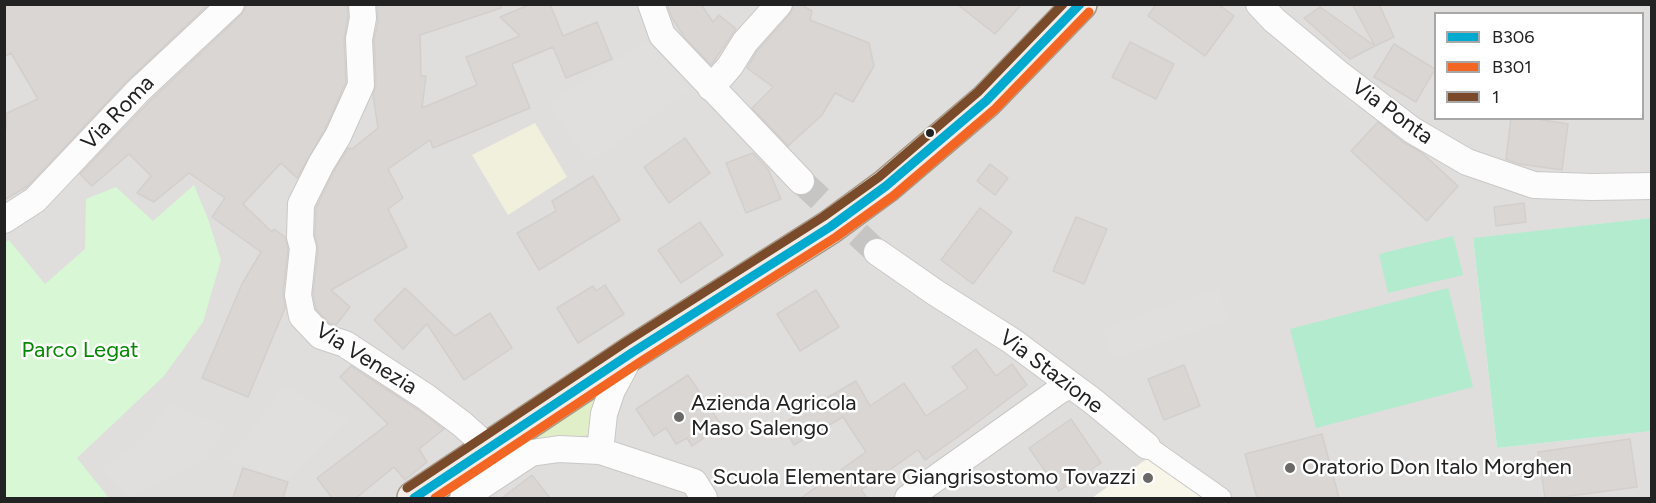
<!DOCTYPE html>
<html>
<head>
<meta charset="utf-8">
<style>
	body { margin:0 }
	#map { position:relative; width:1656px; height:503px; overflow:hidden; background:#f0eeeb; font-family:Figtree,sans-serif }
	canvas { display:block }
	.frame { position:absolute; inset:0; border:6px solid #222; pointer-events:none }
	.legend { position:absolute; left:1434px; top:12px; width:210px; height:108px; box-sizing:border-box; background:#fff; border:2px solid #a7a7a7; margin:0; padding:8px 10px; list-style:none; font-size:18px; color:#222 }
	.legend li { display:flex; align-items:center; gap:12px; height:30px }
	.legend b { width:30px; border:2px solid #a7a7a7 }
</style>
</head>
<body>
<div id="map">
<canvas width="1656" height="503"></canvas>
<div class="frame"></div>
<ul class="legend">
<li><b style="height:8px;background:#00a9ce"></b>B306</li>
<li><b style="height:8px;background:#f26522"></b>B301</li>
<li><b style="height:8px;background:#7a4b2a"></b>1</li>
</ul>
</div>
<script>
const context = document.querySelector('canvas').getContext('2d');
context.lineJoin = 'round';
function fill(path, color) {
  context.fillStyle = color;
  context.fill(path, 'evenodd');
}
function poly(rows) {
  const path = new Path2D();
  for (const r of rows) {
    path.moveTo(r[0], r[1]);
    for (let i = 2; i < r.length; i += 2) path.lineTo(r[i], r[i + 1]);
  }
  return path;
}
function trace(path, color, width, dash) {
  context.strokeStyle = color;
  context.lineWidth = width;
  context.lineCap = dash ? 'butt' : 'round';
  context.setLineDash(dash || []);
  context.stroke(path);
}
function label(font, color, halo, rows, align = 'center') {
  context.font = font + ' Figtree,sans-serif';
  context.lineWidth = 5;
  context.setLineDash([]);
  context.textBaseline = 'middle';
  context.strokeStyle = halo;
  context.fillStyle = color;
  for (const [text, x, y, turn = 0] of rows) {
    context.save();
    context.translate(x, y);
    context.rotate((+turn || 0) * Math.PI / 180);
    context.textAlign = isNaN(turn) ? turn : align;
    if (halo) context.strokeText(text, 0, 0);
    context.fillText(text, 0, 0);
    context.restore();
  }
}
fill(poly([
	[4,5,1651,5,1651,218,1473,239,1497,448,1651,431,1651,498,5,498],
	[1436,14,1642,14,1642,118,1436,118]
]), '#dfdedc');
fill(poly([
	[1148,458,1203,498,1092,498]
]), '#f8f6e8');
fill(poly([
	[535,123,567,177,508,215,472,155]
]), '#f1f0dd');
fill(poly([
	[593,395,594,424,589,434,580,437,542,440,518,446]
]), '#e1efc8');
fill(poly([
	[194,185,208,219,221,260,203,322,164,376,77,458,109,498,5,498,5,242,9,240,45,284,85,249,86,199,116,187,153,221]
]), '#d8f7d5');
fill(poly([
	[1651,218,1651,431,1497,448,1473,238],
	[1453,236,1463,275,1388,293,1379,254],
	[1448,288,1473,387,1316,428,1290,329]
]), '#b2ebce');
fill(poly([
	[1280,27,1364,99,1353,111,1269,40],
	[647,40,691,89,590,163,548,104],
	[1219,289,1229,320,1114,359,1103,328],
	[283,385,350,421,288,482,224,458,245,439],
	[169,404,228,427,206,457,172,477,130,498,127,498,101,470,141,440]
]), '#e0dfde');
const building = poly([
	[4,4,209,4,127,81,28,186,4,200,4,130,6,129,7,113,38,99,11,53,4,57,4,4],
	[246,4,347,4,348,17,344,40,346,82,325,129,297,178,281,163,243,204,272,232,274,229,285,237,288,249,283,293,285,308,248,397,202,378,242,284,261,252,212,217,225,198,189,173,154,202,137,193,151,176,129,154,92,186,80,174,149,102,241,15,245,9,246,4],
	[377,4,501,4,501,8,420,35,421,76,426,76,422,108,477,85,466,57,520,36,500,17,531,4,550,4,563,36,597,22,612,59,566,78,553,47,512,64,530,108,433,148,430,140,388,169,403,198,388,209,407,247,331,290,350,307,336,325,329,323,316,309,313,294,318,249,315,235,316,208,334,171,348,148,352,149,378,128,373,95,376,84,374,40,378,21,377,4],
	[667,4,701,4,713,22,719,15,736,29,711,65,685,38,672,18,667,4],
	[794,4,800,4,812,11,810,20,869,43,874,66,853,102,835,93,822,115,788,146,752,108,773,87,747,68,757,51,790,14,794,4],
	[957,4,1022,4,995,34,957,4],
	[1156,4,1218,4,1234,16,1205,56,1148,16,1156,4],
	[1352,4,1379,4,1394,37,1375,46,1352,4],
	[1320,7,1375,46,1350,59,1304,18,1320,7],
	[1130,42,1174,64,1156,99,1112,77,1130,42],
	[1394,44,1435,69,1416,102,1374,77,1394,44],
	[1511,118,1531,118,1568,124,1562,170,1519,164,1506,159,1511,118],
	[1378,122,1403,142,1421,152,1458,186,1427,221,1351,151,1378,122],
	[685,138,710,173,669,203,644,167,685,138],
	[753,153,768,169,781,199,746,213,726,163,753,153],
	[990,164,1008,178,995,195,977,181,990,164],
	[593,176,620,220,539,270,517,233,556,211,552,201,593,176],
	[1524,203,1526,222,1496,226,1494,207,1524,203],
	[980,208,1012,232,973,284,941,260,980,208],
	[1076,217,1107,229,1084,284,1053,271,1076,217],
	[700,222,723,255,681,283,658,250,700,222],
	[605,285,624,314,578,343,557,308,593,286,596,291,605,285],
	[405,288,455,336,490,313,512,348,464,380,427,324,403,349,374,320,405,288],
	[816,290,839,327,800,351,777,314,816,290],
	[976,349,996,376,1012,364,1027,385,962,434,925,460,918,450,861,490,867,498,801,498,866,452,843,417,794,445,782,424,856,381,870,406,904,383,926,416,968,388,952,367,976,349],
	[1184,365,1200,406,1164,420,1148,379,1184,365],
	[351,366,417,409,444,429,419,449,427,462,405,480,394,467,356,498,332,498,317,478,388,424,340,377,351,366],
	[688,375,722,426,692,446,687,438,676,444,666,428,654,436,636,409,688,375],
	[1071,419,1101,463,1059,491,1029,448,1071,419],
	[1322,434,1339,498,1257,498,1245,454,1322,434],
	[1630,439,1637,487,1555,498,1545,498,1538,452,1630,439],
	[243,468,288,482,283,498,233,498,243,468],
	[532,475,550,498,502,498,532,475]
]);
fill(building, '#d9d6d3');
trace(building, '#d4cfcc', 1.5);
trace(poly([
	[801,181,877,252]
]), '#c7c5c3', 26, [26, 13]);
const pedestrian = poly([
	[1147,446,1221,498]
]);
const minor = poly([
	[362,4,363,18,359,39,361,85,338,136,321,164,301,204,300,237,303,248,298,295,302,316,321,336,345,344,426,397,462,424,490,449],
	[651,4,662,35,801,181],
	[1259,4,1274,20,1338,73,1412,130,1467,162,1534,185,1592,187,1652,186],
	[711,88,730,66,745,42,779,4],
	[4,220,35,200,138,91,231,4],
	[877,252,936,293,1012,341,1094,402,1147,446],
	[600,451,604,414,612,390,632,353],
	[463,498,531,453,559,449,600,451,694,482,704,498],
	[908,498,1060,390,1070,385]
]);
const primary = poly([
	[414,498,633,352,830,227,886,186,986,101,1080,4]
]);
trace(pedestrian, '#c9c8c7', 22);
trace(minor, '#c9c8c7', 28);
trace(primary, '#a79986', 36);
trace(pedestrian, '#fdfcfc', 20);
trace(minor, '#fdfcfc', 26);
trace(primary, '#f3ece6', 33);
trace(poly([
	[414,498,633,352,830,227,886,186,986,101,1080,4]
]), '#00a9ce', 9);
trace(poly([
	[435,498,640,362,836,237,893,196,995,109,1089,12]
]), '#f26522', 9);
trace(poly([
	[407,488,626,342,823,217,879,177,978,92,1063,4]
]), '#7a4b2a', 9);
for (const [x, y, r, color] of [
	[930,133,5,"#222"],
	[679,417,6,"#6a6968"],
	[1290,468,6,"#6a6968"],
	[1148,478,6,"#6a6968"]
]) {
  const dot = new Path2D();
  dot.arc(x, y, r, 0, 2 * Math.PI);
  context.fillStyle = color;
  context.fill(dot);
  trace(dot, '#fff', 2);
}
label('22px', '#222', '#fff', [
	["Via Ponta",1392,112,36],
	["Via Roma",118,113,-46],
	["Via Venezia",366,359,32],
	["Via Stazione",1051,372,37]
]);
label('22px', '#048902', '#fff', [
	["Parco Legat",80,351]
]);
label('22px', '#222', '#fff', [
	["Azienda Agricola",691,404],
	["Maso Salengo",691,429],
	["Oratorio Don Italo Morghen",1302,468],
	["Scuola Elementare Giangrisostomo Tovazzi",1136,478,"right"]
], 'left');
</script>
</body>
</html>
